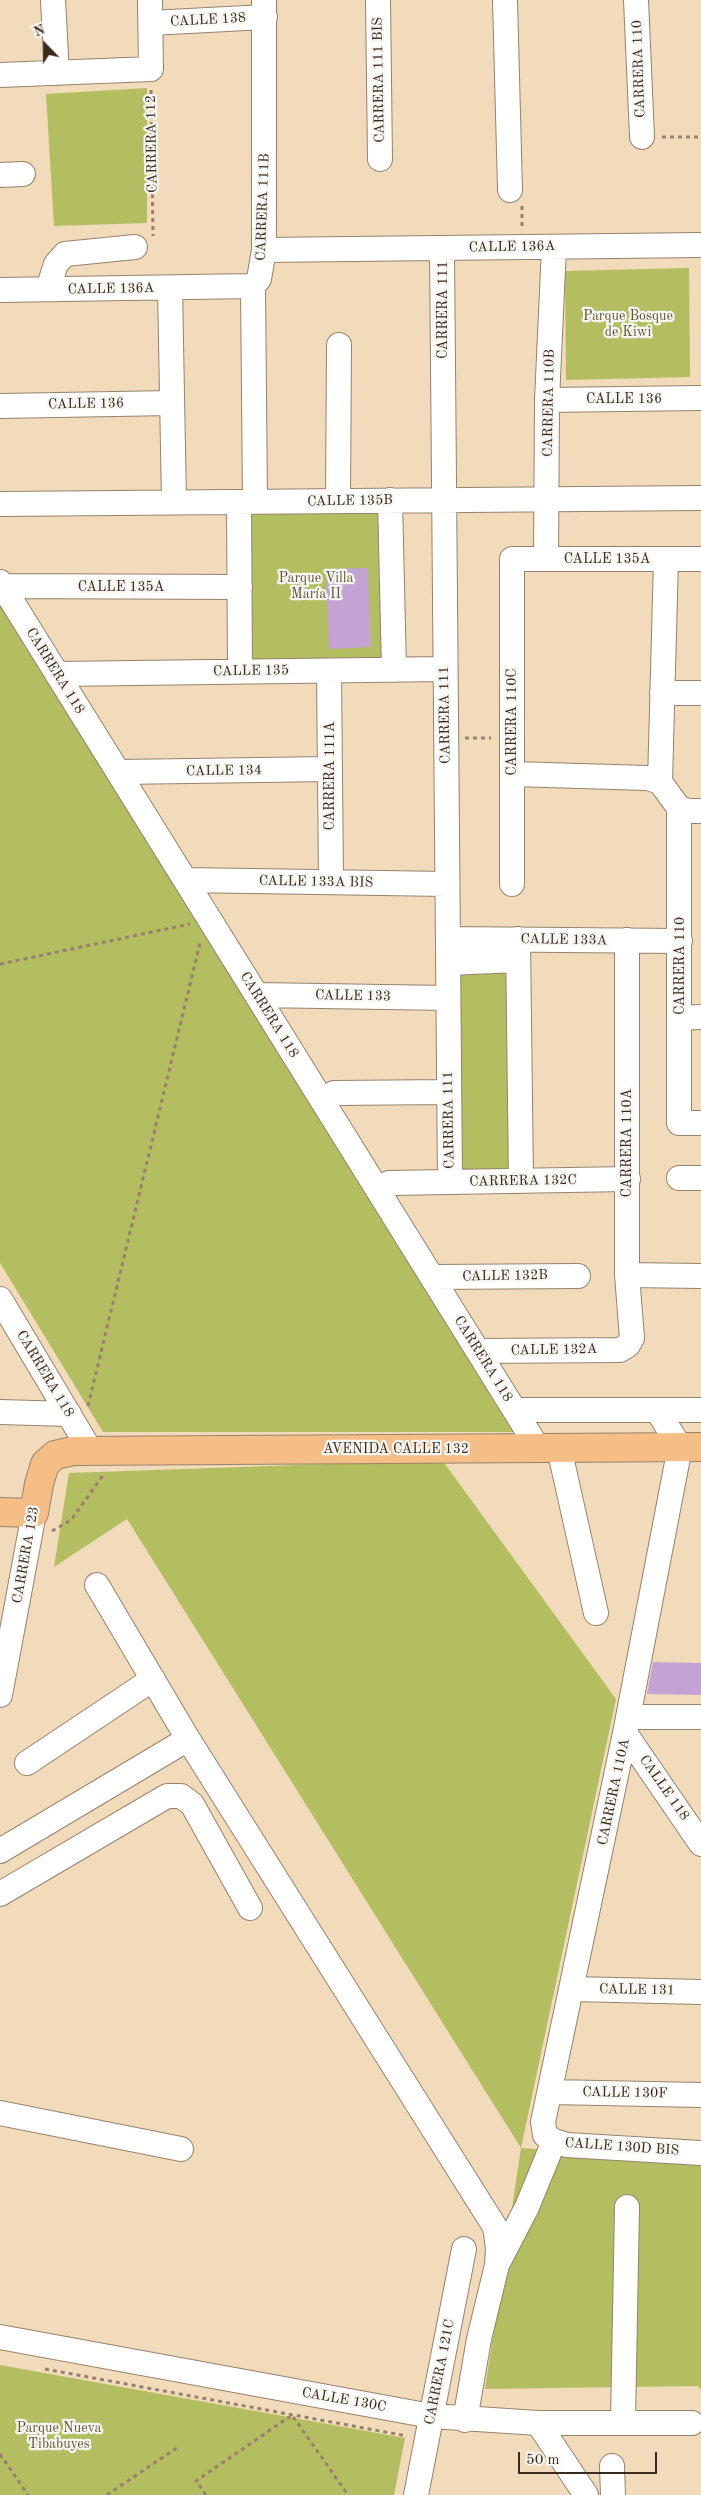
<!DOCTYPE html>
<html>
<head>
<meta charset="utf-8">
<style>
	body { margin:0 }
	#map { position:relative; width:701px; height:2495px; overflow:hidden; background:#f2dbbb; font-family:"Old Standard TT",serif }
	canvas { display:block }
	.north { position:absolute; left:20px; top:20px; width:50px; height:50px; -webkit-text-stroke:4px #f6f6f2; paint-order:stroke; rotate:338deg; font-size:14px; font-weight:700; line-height:20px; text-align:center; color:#3b2a1e }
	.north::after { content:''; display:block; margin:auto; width:18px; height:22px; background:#3b2a1e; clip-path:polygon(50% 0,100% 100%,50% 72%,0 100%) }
	.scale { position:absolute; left:518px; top:2452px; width:139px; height:22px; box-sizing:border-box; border:2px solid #3b2a1e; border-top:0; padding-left:6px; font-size:15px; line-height:18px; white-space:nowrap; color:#3b2a1e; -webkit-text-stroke:4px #f6f6f2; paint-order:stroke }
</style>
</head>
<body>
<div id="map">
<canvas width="701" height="2495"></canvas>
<div class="north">N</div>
<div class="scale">50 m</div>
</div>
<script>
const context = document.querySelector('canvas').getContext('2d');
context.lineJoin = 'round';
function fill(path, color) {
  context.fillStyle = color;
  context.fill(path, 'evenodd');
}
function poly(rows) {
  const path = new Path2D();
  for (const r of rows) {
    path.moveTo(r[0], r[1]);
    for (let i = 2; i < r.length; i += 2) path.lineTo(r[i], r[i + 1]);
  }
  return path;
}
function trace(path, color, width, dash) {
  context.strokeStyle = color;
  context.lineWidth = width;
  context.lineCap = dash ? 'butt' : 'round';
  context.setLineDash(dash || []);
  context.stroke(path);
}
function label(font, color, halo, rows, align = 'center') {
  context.font = font + ' "Old Standard TT",serif';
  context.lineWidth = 4.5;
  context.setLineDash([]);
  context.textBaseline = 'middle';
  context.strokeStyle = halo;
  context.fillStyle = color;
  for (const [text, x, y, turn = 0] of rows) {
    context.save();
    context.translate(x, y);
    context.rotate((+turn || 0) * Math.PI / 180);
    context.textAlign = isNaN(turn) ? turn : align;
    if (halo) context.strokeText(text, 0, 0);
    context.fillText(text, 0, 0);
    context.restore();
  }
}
fill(poly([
	[147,88,147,223,54,226,46,94],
	[689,268,690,377,566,380,565,271],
	[390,500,394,670,240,671,239,502],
	[0,594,420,1275,514,1432,103,1432,0,1263],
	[512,955,513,1174,455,1175,454,956],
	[442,1460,616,1699,521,2148,701,2161,701,2390,698,2386,485,2389,521,2148,127,1519,54,1567,69,1473],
	[0,2365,405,2438,394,2495,0,2495]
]), '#b2be60');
fill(poly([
	[368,568,371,647,329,649,326,569],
	[653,1662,701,1663,701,1695,647,1694]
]), '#c3a3d3');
const minor = poly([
	[53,0,57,73],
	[378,0,380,159],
	[505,0,510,190],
	[636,0,642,137],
	[151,23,265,17],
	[0,75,151,69,150,0],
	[0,175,23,174],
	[442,248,450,1182],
	[264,250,701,245],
	[170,288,174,502],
	[48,289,56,264,65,254,135,247],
	[0,290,253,286],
	[547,400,701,398],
	[0,406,172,403],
	[390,500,394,670],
	[338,501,339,345],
	[239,502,240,671],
	[255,502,253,286,259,279,264,250,264,0],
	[0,504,701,498],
	[546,559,547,400,554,247],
	[0,582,538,1448],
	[3,586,240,587],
	[329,671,331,881],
	[57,674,445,669],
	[662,693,701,693],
	[118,772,330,769],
	[512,774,648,778,660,782,679,808,689,811,701,811],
	[660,782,666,559],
	[679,808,679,1123,701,1123],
	[185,880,447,884],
	[512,884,512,559,701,559],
	[448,939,680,941],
	[518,939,521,1181],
	[448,963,518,960],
	[257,995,448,998],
	[680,1018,701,1017],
	[334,1093,449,1092],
	[679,1178,701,1178],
	[389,1183,628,1179],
	[627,1275,701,1276],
	[433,1277,578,1276],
	[0,1299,90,1450],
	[478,1351,620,1350,628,1345,632,1338,627,1275,627,940],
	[515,1410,701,1410],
	[657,1410,680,1447,625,1733,543,2122,545,2135,554,2141,567,2145,701,2153],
	[0,1412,69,1414],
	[559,1448,596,1613],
	[97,1585,188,1739,495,2227,498,2248,497,2265,479,2339,465,2420],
	[0,1695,34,1513],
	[628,1717,701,1717],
	[625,1733,701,1844],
	[27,1763,153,1679],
	[0,1851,188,1739],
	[0,1894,167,1796,181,1796,192,1804,250,1908],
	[573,1989,701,1992],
	[550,2092,701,2095],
	[0,2113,181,2149],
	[499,2261,527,2207,554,2141],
	[0,2337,431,2416,538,2423,692,2423],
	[623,2421,627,2207],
	[538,2423,586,2495],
	[612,2466,613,2495],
	[416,2495,464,2249]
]);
const major = poly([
	[0,1512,34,1513,39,1484,45,1464,55,1455,73,1451,701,1447]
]);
trace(minor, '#96826c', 26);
trace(major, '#96826c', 30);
trace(poly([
	[151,90,153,236],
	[662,137,701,137],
	[522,226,522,205],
	[465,738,491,738],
	[0,964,190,924],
	[88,1406,200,943],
	[52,1531,71,1520,104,1474],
	[45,2369,407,2436],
	[0,2454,28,2495],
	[107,2495,178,2447],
	[206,2495,196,2481,292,2415,348,2495]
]), '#96826c', 3, [4, 4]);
trace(minor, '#fff', 24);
trace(major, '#f6be87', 28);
label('14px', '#3b2a1e', '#f6f6f2', [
	["CALLE 138",208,20,-3],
	["CARRERA 110",639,69,-92],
	["CARRERA 111 BIS",379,80,-91],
	["CARRERA 112",152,144,-91],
	["CARRERA 111B",263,207,-88],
	["CALLE 136A",512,247,-1],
	["CALLE 136A",111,289,-1],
	["CARRERA 111",443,310,-90],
	["CALLE 136",624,399],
	["CARRERA 110B",549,403,-89],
	["CALLE 136",86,404,-1],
	["CALLE 135B",350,501,-1],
	["CALLE 135A",607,559],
	["CALLE 135A",121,587],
	["CARRERA 118",55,671,58],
	["CALLE 135",251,671,-1],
	["CARRERA 111",445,715,-91],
	["CARRERA 110C",512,722,-90],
	["CALLE 134",224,771,-1],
	["CARRERA 111A",330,776,-90],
	["CALLE 133A BIS",316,882,1],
	["CALLE 133A",564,940,1],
	["CARRERA 110",680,966,-90],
	["CALLE 133",353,996,1],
	["CARRERA 118",269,1015,58],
	["CARRERA 111",449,1120,-91],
	["CARRERA 110A",627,1143,-90],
	["CARRERA 132C",523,1181,-1],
	["CALLE 132B",505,1276,-1],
	["CALLE 132A",554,1350,-1],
	["CARRERA 118",483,1359,58],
	["CARRERA 118",45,1374,59],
	["AVENIDA CALLE 132",396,1449],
	["CARRERA 123",26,1555,-80],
	["CALLE 118",664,1788,55],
	["CARRERA 110A",614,1792,-78],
	["CALLE 131",637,1990,1],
	["CALLE 130F",625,2093,1],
	["CALLE 130D BIS",622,2147,4],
	["CARRERA 121C",440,2372,-79],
	["CALLE 130C",344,2400,10]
]);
label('14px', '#5f5632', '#f6f6f2', [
	["Parque Bosque",628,316],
	["de Kiwi",628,332],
	["Parque Villa",316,578],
	["María II",316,594],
	["Parque Nueva",59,2428],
	["Tibabuyes",59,2444]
]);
</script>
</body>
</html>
